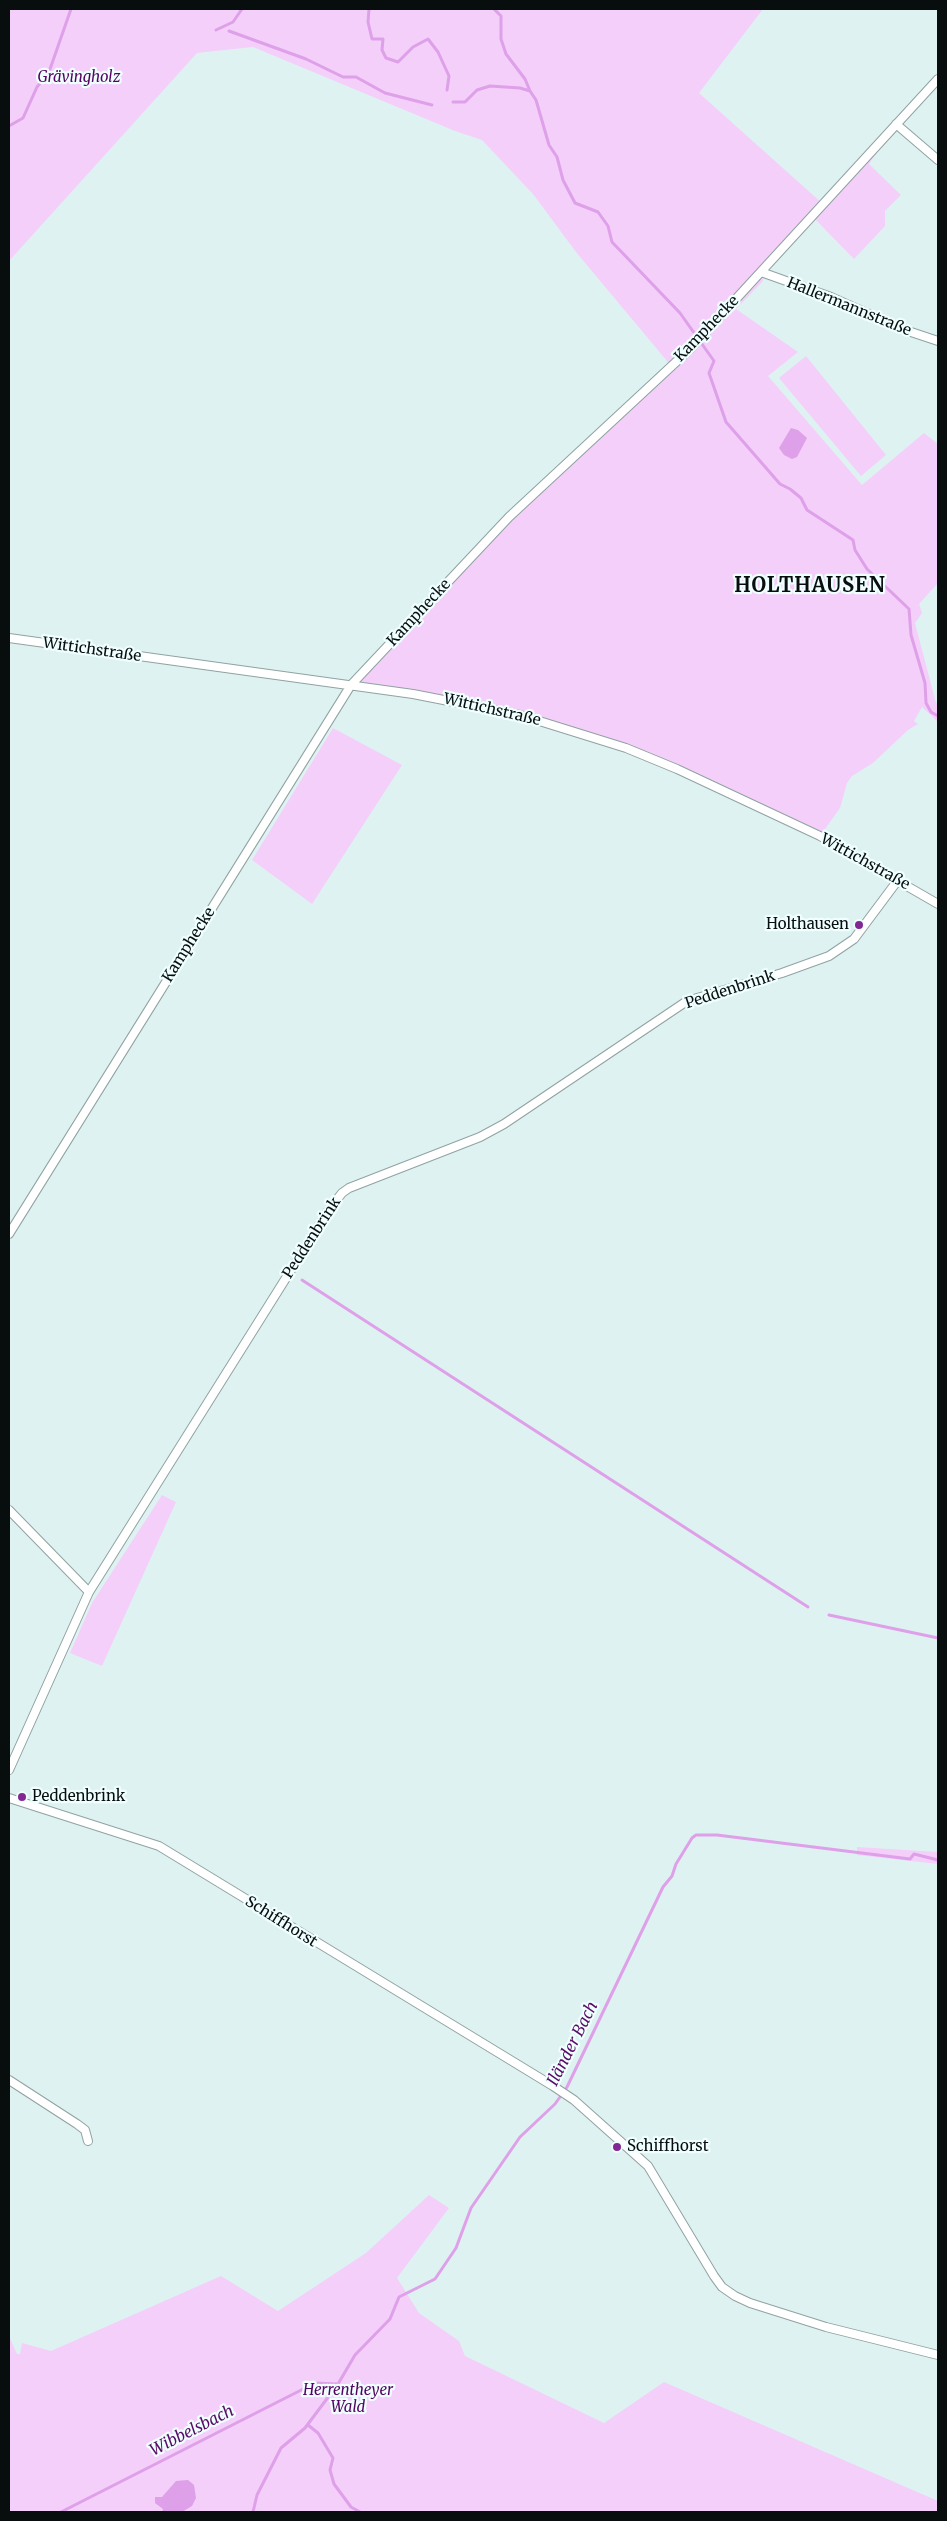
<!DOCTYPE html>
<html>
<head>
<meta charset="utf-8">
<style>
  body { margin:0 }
  #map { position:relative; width:947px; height:2521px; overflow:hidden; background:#dff2f2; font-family:Merriweather,serif }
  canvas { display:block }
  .frame { position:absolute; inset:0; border:10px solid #080e0e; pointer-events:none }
</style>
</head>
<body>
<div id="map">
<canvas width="947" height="2521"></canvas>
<div class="frame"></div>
</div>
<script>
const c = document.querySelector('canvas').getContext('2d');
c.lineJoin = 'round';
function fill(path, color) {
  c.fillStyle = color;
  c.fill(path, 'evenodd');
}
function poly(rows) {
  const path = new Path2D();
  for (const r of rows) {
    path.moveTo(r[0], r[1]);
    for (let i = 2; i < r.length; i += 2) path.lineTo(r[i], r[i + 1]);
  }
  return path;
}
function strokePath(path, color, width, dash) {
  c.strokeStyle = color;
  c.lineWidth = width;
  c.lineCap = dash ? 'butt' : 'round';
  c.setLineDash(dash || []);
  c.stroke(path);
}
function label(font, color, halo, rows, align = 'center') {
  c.font = font + ' Merriweather,serif';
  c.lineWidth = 4.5;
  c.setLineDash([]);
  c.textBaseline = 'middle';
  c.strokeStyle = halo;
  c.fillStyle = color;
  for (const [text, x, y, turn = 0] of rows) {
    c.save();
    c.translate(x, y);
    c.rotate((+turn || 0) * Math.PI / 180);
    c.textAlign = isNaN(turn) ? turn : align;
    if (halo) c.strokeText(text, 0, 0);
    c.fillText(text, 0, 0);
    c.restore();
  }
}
fill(poly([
  [9,9,763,9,699,93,823,204,896,124,869,164,901,195,885,211,885,226,854,259,812,216,761,272,763,281,736,309,798,352,768,376,862,485,924,433,938,444,938,583,919,604,922,613,915,623,936,703,938,704,938,722,922,707,914,721,918,724,908,730,873,763,852,776,847,783,840,808,820,836,677,769,520,715,351,685,509,517,672,367,576,252,533,194,482,140,455,131,253,47,197,53,9,261],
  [806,356,886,455,861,476,779,378],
  [333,728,402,765,312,904,252,860],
  [162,1495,176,1502,102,1666,70,1653,92,1603],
  [857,1847,938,1852,938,1864,857,1855],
  [429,2195,449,2208,397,2278,419,2313,459,2341,465,2356,604,2423,664,2382,938,2501,938,2512,9,2512,9,2336,17,2354,20,2354,22,2343,51,2351,221,2276,278,2311,366,2253]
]), '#f4cffa');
fill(poly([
  [791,428,798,430,807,438,797,457,792,459,784,455,779,448],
  [188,2480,194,2485,196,2498,192,2506,182,2512,162,2512,163,2509,155,2503,155,2497,162,2497,176,2481]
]), '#dea0e8');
strokePath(poly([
  [369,9,368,22,372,39,383,39,382,50,386,58,398,62,413,47,428,39,438,52,449,76,447,90],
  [494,9,501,16,501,39,506,54,525,79,530,91],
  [216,30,233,22,242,9],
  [229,31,306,59,343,77,356,77,385,93,432,105],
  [453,102,465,102,477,90,490,86,520,88,530,91,536,100,549,145,557,157,563,180,575,203,598,212,608,226,612,242,680,313,714,361,709,373,726,422,780,484,790,489,801,498,807,510,853,540,855,550,867,569,909,609,911,635,925,683,926,703,931,712,938,716],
  [9,126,23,118,37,87,49,72,71,9],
  [302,1280,808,1607],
  [829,1615,938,1638],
  [308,2425,318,2433,333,2458,330,2470,334,2484,351,2507,360,2512],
  [61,2512,315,2383,338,2384],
  [253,2512,257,2495,281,2448,305,2428,338,2384,355,2355,390,2319,399,2297,435,2279,456,2248,471,2208,520,2137,555,2104,567,2087,663,1887,672,1876,676,1864,692,1838,696,1835,717,1835,910,1859,914,1854,938,1860]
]), '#dea0e8', 3);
const street = poly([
  [896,124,938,160],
  [761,272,831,297,905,330,938,341],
  [9,638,413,694,520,715,626,748,677,769,820,836,938,904],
  [9,1234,351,685,509,517,690,349,938,79],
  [9,1510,89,1592],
  [9,1770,89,1592,328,1211,342,1193,349,1188,480,1137,504,1124,687,1001,782,973,829,956,854,939,898,880],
  [9,1798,159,1846,553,2086,574,2100,648,2166,714,2276,722,2287,735,2296,750,2303,826,2327,938,2355],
  [9,2080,77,2124,85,2130,88,2141]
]);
strokePath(street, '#90a2a1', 10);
strokePath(street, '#fff', 8);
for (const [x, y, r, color] of [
  [859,925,5,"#832792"],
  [22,1797,5,"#832792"],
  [617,2147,5,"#832792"]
]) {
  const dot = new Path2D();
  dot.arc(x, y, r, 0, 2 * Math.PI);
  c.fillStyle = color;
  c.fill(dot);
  strokePath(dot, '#effefe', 2);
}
label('italic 15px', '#540360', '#effefe', [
  ["Grävingholz",79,78],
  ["Herrentheyer",348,2391],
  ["Wald",348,2408]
]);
label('15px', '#080e0e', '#effefe', [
  ["Hallermannstraße",849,307,22],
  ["Kamphecke",707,329,-46],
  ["Kamphecke",419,613,-47],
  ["Wittichstraße",92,650,8],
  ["Wittichstraße",492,710,13],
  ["Wittichstraße",865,862,29],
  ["Kamphecke",189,945,-58],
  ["Peddenbrink",730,990,-18],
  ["Peddenbrink",312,1238,-57],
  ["Schiffhorst",281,1922,32]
]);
label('15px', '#080e0e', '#effefe', [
  ["Holthausen",849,925,"right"],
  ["Peddenbrink",32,1797],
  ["Schiffhorst",627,2147]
], 'left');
label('italic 16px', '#590c66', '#effefe', [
  ["Iländer Bach",573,2044,-63],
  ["Wibbelsbach",192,2431,-27]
]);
c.letterSpacing = '1px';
label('bold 20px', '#080e0e', '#effefe', [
  ["HOLTHAUSEN",810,586]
]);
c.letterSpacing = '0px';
</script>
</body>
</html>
